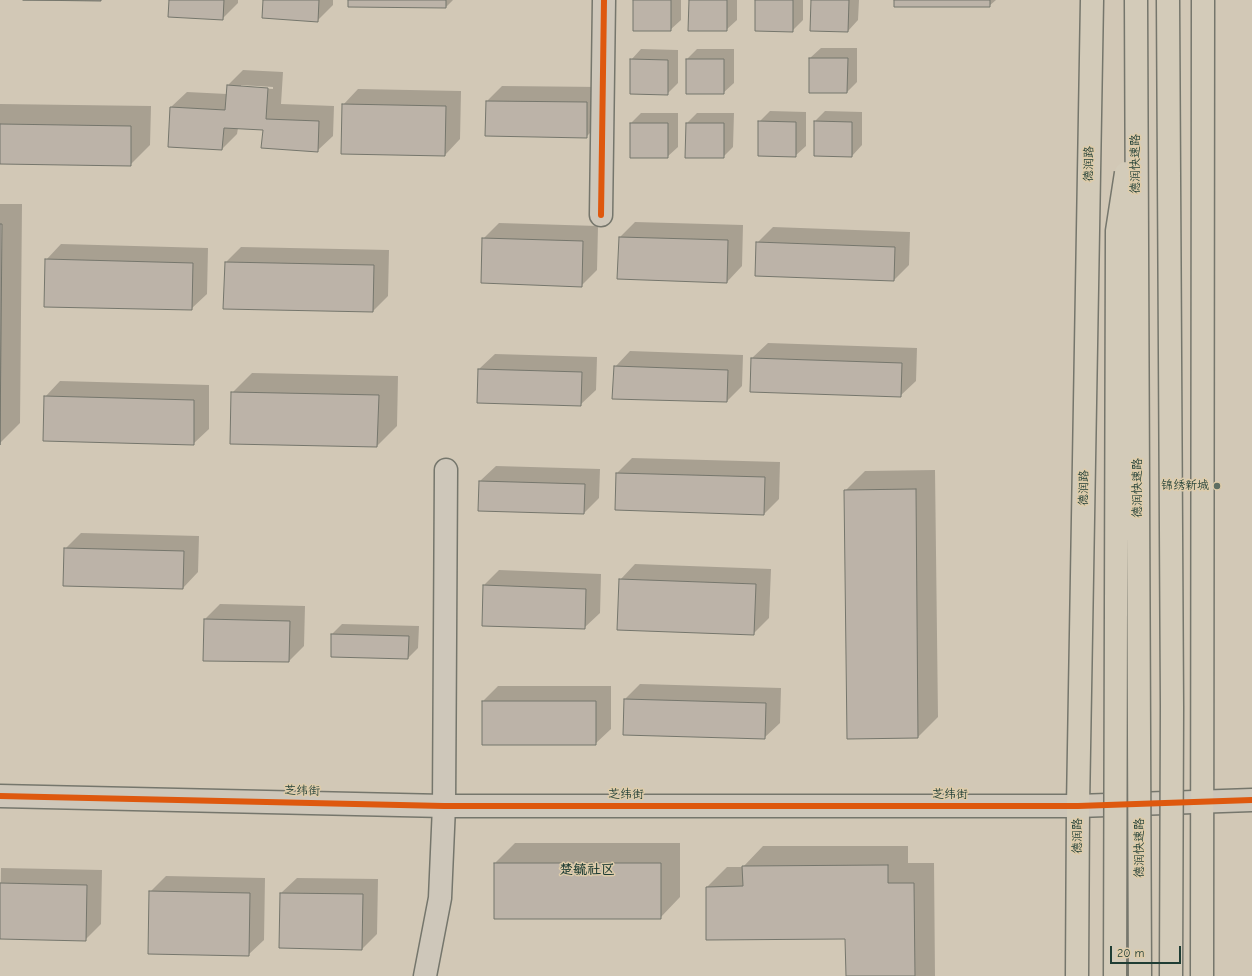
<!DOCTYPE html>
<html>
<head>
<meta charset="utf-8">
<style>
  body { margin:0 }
  #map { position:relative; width:1252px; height:976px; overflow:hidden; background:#d2c8b6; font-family:"Comic Neue",sans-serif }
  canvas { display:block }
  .scale { position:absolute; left:1110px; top:946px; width:71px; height:18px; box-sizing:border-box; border:2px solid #1f3d34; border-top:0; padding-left:5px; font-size:12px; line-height:14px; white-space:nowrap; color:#1f3d34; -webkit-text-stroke:3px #deccaa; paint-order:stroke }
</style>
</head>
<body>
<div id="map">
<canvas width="1252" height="976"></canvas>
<div class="scale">20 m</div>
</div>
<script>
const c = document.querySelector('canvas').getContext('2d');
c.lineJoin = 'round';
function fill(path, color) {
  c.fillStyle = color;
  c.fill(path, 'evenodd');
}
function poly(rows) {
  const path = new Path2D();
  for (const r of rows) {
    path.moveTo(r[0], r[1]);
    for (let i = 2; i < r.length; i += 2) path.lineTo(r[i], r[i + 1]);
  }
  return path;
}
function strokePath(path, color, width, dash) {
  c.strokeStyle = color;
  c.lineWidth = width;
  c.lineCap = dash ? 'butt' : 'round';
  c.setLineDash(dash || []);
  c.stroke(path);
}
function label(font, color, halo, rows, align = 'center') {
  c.font = font + ' "Comic Neue","LXGW WenKai TC",sans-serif';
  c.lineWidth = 3;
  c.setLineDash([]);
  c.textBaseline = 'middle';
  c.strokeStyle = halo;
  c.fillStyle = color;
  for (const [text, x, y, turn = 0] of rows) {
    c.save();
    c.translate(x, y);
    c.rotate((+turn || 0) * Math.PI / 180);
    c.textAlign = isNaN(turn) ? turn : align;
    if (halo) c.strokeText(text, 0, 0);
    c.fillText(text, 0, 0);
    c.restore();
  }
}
fill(poly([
  [170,0,238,0,238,3,222,19],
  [264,0,333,0,333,5,317,21],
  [349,0,453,0,446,7],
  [634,0,681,0,681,20,670,30],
  [690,0,737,0,737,20,726,30],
  [756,0,803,0,803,20,792,31],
  [812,0,859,0,858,20,848,31,811,30],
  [895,0,996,0,989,6],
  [821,48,857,48,857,82,847,92,810,58],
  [641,49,678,50,678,83,667,94,631,60],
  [697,49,734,49,734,83,723,93,687,59],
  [243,70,283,72,281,104,334,106,333,136,317,151,264,129,238,128,237,134,222,149,171,107,187,92,227,94,228,85],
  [241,85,273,87,273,89,241,87],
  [502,86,602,87,602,121,586,137,487,101],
  [358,89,461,91,460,139,445,155,343,105],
  [0,104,151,106,150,145,130,165,0,163],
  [770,111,806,112,806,146,795,156,759,122],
  [825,111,862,112,862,145,852,156,815,121],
  [641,113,678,113,678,147,667,157,631,157,631,123],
  [697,113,734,113,733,147,723,157,686,157,687,123],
  [0,204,22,204,20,423,0,443],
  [635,222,743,225,742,266,727,282,618,278,620,237],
  [499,223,598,226,597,270,581,286,483,239],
  [773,227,910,232,909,265,894,280,757,243],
  [61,244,208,248,207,294,191,309,46,260],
  [241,247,389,250,388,296,373,311,226,262],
  [768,343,917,348,916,381,900,396,752,358],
  [630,351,743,355,742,386,727,401,615,367],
  [495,354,597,357,596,390,580,405,479,369],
  [252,373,398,376,397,426,377,446,232,393],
  [60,381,209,385,209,429,193,444,45,397],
  [632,458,780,462,779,499,764,514,616,509,617,473],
  [496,466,600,469,599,498,584,513,480,481],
  [935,470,938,717,918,737,845,491,865,471],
  [81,533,199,536,198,572,183,588,65,549],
  [635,564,771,569,769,618,753,634,620,580],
  [499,570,601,574,600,613,584,628,484,585],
  [220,604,305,606,304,646,289,661,205,619],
  [342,624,419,626,418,648,408,658,332,634],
  [640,684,781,688,780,723,764,738,625,699],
  [498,686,611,686,611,729,595,744,483,701],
  [515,843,680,843,680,897,660,918,495,863],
  [763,846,908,846,908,863,934,863,935,976,847,976,846,938,707,887,727,867,743,867],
  [1,868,102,870,101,924,85,940,0,938],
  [166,876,265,878,264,940,248,955,150,892],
  [297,878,378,879,377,934,362,949,280,947,281,893]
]), '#0003');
const building = poly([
  [23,0,101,0,101,1,23,0],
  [169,0,224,0,223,20,168,17,169,0],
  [263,0,319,0,318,22,262,18,263,0],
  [348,0,446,0,446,8,348,7,348,0],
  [633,0,671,0,671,31,633,31,633,0],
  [689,0,727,0,727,31,688,31,689,0],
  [755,0,793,0,793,32,755,31,755,0],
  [811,0,849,0,848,32,810,31,811,0],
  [894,0,990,0,990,7,894,7,894,0],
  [809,58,848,58,847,93,809,93,809,58],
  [630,59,668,60,668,95,630,94,630,59],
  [686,59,724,59,724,94,686,94,686,59],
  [227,85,268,88,266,119,319,121,318,152,261,148,263,130,224,128,222,150,168,147,170,107,225,110,227,85],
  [486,101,587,102,587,138,485,136,486,101],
  [342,104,446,106,445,156,341,154,342,104],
  [758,121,796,122,796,157,758,156,758,121],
  [814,121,852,122,852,157,814,156,814,121],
  [630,123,668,123,668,158,630,158,630,123],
  [686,123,724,123,724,158,685,158,686,123],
  [0,124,131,126,131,166,0,164,0,124],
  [0,224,2,224,0,445,0,224],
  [619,237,728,240,727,283,617,279,619,237],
  [482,238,583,241,582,287,481,283,482,238],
  [756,242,895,247,894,281,755,276,756,242],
  [45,259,193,263,192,310,44,307,45,259],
  [225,262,374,265,373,312,223,309,225,262],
  [751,358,902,363,901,397,750,392,751,358],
  [614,366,728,370,727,402,612,399,614,366],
  [478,369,582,372,581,406,477,403,478,369],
  [231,392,379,395,377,447,230,444,231,392],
  [44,396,194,400,194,445,43,441,44,396],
  [616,473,765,477,764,515,615,510,616,473],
  [479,481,585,484,584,514,478,511,479,481],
  [916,489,918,738,847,739,844,490,916,489],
  [64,548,184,551,183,589,63,586,64,548],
  [619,579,756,584,754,635,617,630,619,579],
  [483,585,586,589,585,629,482,626,483,585],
  [204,619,290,621,289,662,203,661,204,619],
  [331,634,409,636,408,659,331,657,331,634],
  [624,699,766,703,765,739,623,735,624,699],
  [482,701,596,701,596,745,482,745,482,701],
  [494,863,661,863,661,919,494,919,494,863],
  [888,865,888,883,914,883,915,976,846,976,845,939,706,940,706,887,743,886,742,866,888,865],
  [0,883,87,885,86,941,0,939,0,883],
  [149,891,250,893,249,956,148,954,149,891],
  [280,893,363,894,362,950,279,948,280,893]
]);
fill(building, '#bcb3a8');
strokePath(building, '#75766c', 1);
const minor = poly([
  [601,215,604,0],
  [0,796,444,806,1078,806,1252,800],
  [425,976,440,898,444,806,446,470]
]);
const major = poly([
  [1077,976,1078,806,1092,0],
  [1202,976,1203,0]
]);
strokePath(minor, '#75766c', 25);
strokePath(major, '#75766c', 25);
strokePath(minor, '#cec7ba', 22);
strokePath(major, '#d3cbb9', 22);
const highwayBridge = poly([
  [1136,0,1140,976],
  [1168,0,1172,706,1171,976],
  [1115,976,1117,231,1126,173]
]);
strokePath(highwayBridge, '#75766c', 25, []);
strokePath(highwayBridge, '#d3cbb9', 22);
strokePath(poly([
  [601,215,604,0],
  [0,796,444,806,1078,806,1252,800]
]), '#de580e', 6);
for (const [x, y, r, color] of [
  [1217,486,4,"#5e6e62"]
]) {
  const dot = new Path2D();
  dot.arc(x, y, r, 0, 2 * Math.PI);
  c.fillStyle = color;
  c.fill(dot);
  strokePath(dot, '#deccaa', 1.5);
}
label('12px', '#1f3d34', '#deccaa', [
  ["德润路",1089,164,-89],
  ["德润快速路",1136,164,-90],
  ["德润路",1084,488,-89],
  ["德润快速路",1138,488,-90],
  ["芝纬街",302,791,1],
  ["芝纬街",626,795],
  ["芝纬街",950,795],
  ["德润路",1078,836,-90],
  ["德润快速路",1140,848,-90]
]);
label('12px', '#1f3d34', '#deccaa', [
  ["锦绣新城",1209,486]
], 'right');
label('bold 14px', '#1f3d34', '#deccaa', [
  ["楚毓社区",587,870]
]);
</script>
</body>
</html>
